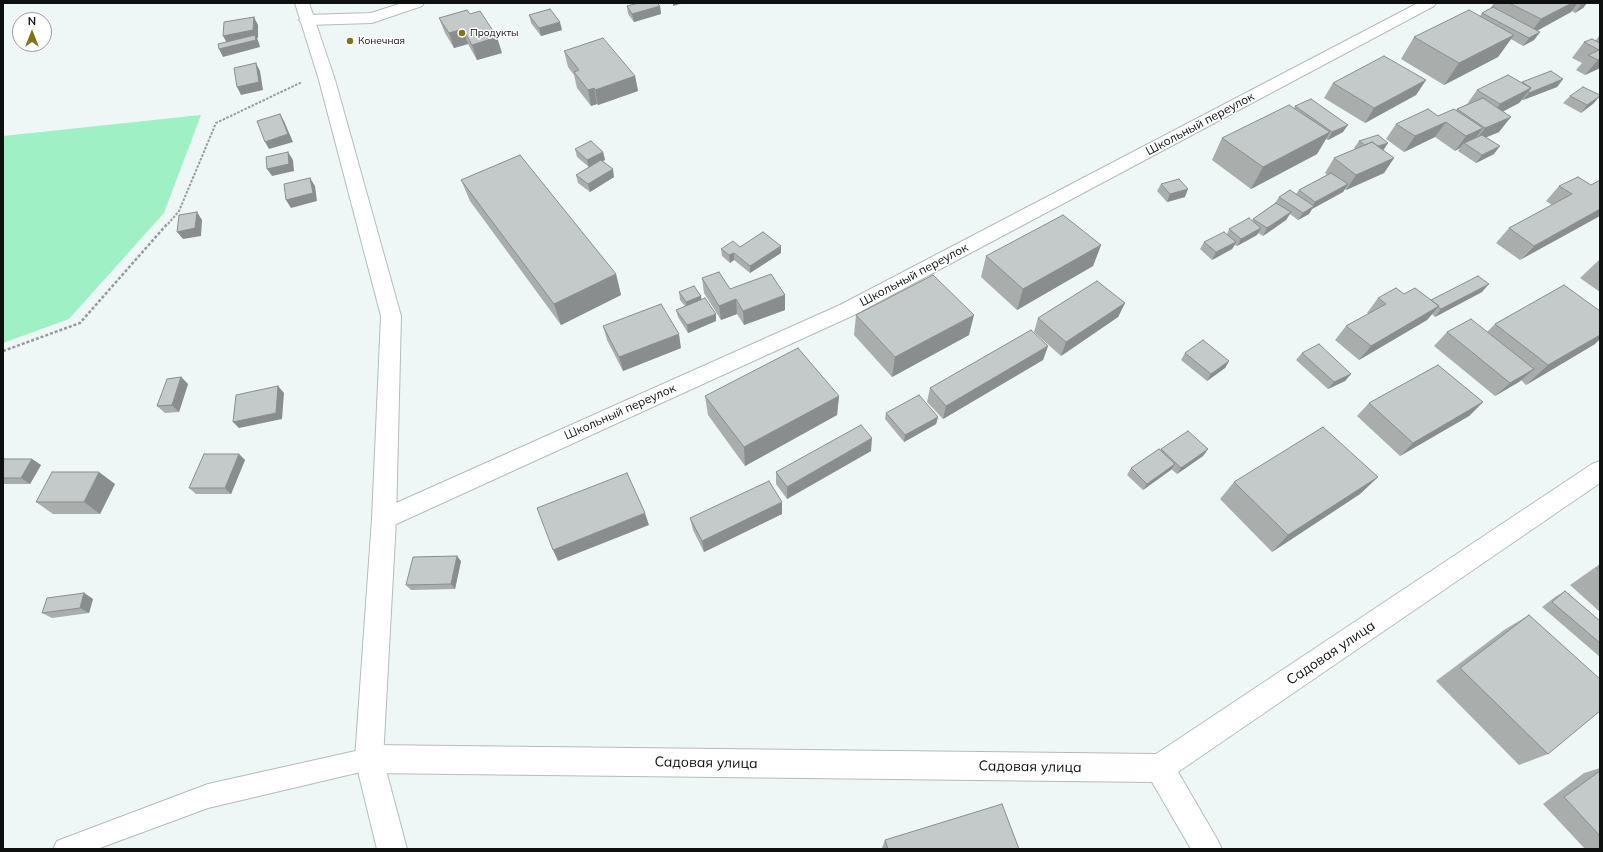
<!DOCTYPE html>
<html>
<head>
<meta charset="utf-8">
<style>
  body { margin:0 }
  #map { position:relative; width:1603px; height:852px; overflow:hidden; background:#eff6f6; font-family:Mulish,sans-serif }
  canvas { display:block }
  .frame { position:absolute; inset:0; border:4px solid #0e1010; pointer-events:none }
  .north { position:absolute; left:12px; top:12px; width:40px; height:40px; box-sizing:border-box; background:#fff; border:1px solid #9f9f9f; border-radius:50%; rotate:0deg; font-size:11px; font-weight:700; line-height:16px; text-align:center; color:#0e1010 }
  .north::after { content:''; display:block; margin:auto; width:14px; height:18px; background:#7f7518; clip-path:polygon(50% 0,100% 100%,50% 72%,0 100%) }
</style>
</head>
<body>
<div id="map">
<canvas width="1603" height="852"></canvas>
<div class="frame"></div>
<div class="north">N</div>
</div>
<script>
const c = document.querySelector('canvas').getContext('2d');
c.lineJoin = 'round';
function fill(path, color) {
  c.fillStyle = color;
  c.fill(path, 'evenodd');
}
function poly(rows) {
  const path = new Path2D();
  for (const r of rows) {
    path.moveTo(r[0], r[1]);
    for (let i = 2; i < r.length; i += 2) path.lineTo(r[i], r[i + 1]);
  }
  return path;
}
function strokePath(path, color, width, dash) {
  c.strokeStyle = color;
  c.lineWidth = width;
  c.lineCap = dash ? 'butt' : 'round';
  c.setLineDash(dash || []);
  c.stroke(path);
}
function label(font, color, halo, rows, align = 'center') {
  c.font = font + ' Mulish,sans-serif';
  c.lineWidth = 3;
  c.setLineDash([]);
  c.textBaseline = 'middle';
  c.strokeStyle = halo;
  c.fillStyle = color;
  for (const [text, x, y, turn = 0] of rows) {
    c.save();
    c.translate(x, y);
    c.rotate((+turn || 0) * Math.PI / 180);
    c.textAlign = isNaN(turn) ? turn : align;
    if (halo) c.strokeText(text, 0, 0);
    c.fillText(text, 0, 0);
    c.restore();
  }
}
fill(poly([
  [201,115,164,213,69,319,3,343,3,136]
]), '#9ff0c4');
const service = poly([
  [369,748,377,751,380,759,377,767,369,770,208,808,97,849,53,849,57,841,208,784,369,748]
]);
const minor = poly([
  [402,3,424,3,422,6,372,23,307,25,302,23,299,20,302,17,307,15,371,13,402,3],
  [1418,3,1436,3,1434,6,854,315,392,526,384,529,376,526,372,519,376,512,840,305,1418,3],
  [1600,461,1600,483,1178,772,1217,839,1222,849,1191,849,1152,782,369,773,359,769,355,759,359,749,369,745,1156,754,1592,464,1600,461]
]);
const tertiary = poly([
  [295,3,309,3,335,80,401,316,396,519,383,759,407,849,377,849,355,759,372,519,381,316,319,80,295,3]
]);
strokePath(service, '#b5bbbb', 2);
strokePath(minor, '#b5bbbb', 2);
strokePath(tertiary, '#b5bbbb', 2);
strokePath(poly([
  [168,224,179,211,216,123,302,82]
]), '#969b9b', 2, [2.5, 1.5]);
strokePath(poly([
  [3,351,80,323,168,223]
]), '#969b9b', 2.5, [3, 2]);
fill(service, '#fff');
fill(minor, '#fff');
fill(tertiary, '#fff');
fill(poly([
  [1494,3,1587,3,1583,8,1575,13,1572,11,1571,12,1537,31,1540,32,1534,40,1523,46,1511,39,1498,57,1444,85,1401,59,1414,37,1480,16,1482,13,1490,9],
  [627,6,660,6,661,14,634,22,628,14],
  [470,14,502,53,477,60,468,44,454,48,445,33,439,18],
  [529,15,562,30,541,36,531,23],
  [1600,35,1600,68,1585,75,1576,70,1582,63,1572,58,1584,42,1596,40],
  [564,51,635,76,638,91,598,105,597,104,591,106,577,88,574,75,568,67],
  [1563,79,1557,87,1523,100,1522,100,1519,103,1503,111,1499,132,1486,137,1494,154,1476,163,1458,151,1460,148,1455,151,1435,137,1404,152,1386,139,1396,124,1438,116,1456,110,1457,109,1467,104,1477,90,1522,82],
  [1426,80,1416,95,1365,123,1324,98,1333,83],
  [1570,96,1594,103,1581,113,1563,103],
  [1295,106,1343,132,1328,140,1326,139,1317,154,1251,189,1212,160,1222,138,1294,108],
  [1359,141,1383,150,1394,158,1384,173,1346,190,1345,189,1343,192,1312,209,1309,214,1298,220,1290,214,1286,220,1263,236,1258,233,1257,235,1237,246,1235,245,1232,249,1212,260,1200,249,1204,242,1227,234,1229,229,1252,221,1253,219,1275,203,1279,197,1296,194,1299,190,1327,175,1325,173,1334,158,1355,149,1354,148],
  [575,149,603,152,605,160,602,161,614,177,590,192,578,183,576,175,589,167,577,157],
  [461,180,616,274,621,295,561,325,470,201],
  [1600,180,1520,260,1496,243,1509,228,1552,205,1546,201,1559,186,1591,185],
  [1161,184,1185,197,1167,202,1157,191],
  [1101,245,1093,266,1017,310,981,277,986,256],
  [781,246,781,253,750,273,734,260,730,263,722,256,721,249,740,247],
  [1600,259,1600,292,1580,278],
  [702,278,730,289,785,295,785,310,744,325,737,314,721,320,704,293],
  [679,292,701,296,701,300,716,321,688,333,678,317,676,310,685,306,680,300],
  [1482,292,1435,317,1432,314,1427,320,1359,360,1335,340,1346,326,1369,314,1367,313,1378,298,1404,294,1431,300],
  [1125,303,1118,317,1061,356,1034,332,1038,318],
  [856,315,969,335,892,377,854,335],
  [1495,324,1595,344,1526,385,1521,380,1495,396,1434,346,1447,332,1487,332],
  [603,326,681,348,623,371,607,340],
  [1048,346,1043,360,943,419,927,402,930,388],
  [1185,353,1229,361,1225,368,1207,381,1181,360],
  [1302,353,1351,374,1345,381,1328,389,1296,360],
  [181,377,188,384,179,412,165,413,157,406],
  [705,396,839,396,837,415,745,466,708,415],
  [1483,402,1469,416,1400,456,1357,416,1369,403],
  [886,413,938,417,936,424,904,442,885,419],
  [1161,449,1208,449,1203,456,1177,474,1171,469,1143,490,1127,475,1131,468],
  [871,451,787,499,776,484,776,472],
  [239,454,245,460,231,494,196,494,189,488],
  [32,459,41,465,30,484,3,484,3,461],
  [1378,477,1360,494,1272,552,1220,499,1234,482],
  [115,484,100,514,53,514,36,502],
  [782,514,704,552,693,530,690,518],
  [461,561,455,589,411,590,406,585],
  [1600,564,1600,612,1570,585],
  [1565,591,1600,621,1600,657,1542,607,1555,597],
  [84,593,93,599,89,613,52,618,42,613],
  [1529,615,1548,754,1519,765,1436,681,1504,630],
  [1600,768,1600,849,1585,849,1543,804,1584,773],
  [885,840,1019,849,882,849,882,848]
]), '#a9aead');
fill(poly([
  [673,3,684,3,673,6],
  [1572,3,1578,3,1571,12,1529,35,1541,19],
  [1584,3,1587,3,1583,8,1575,13,1581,5],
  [660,6,661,14,634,22,632,14],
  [254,17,258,25,258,38,257,38,259,43,260,47,223,57,219,49,227,43,223,36],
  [560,22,562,30,541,36,539,28],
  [463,29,468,44,454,48,449,33],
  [1540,32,1534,40,1523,46,1529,38],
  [1514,35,1498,57,1444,85,1459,63],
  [497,37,502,53,477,60,472,45],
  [1600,59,1600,68,1585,75,1598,60],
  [256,63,260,71,263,90,241,95,237,87],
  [635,76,638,91,598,105,595,90],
  [1563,79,1557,87,1523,100,1529,93],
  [1426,80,1416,95,1365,123,1374,108],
  [594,88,597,104,591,106,588,90],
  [1531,88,1519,103,1489,119,1500,104],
  [1600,96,1594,103,1581,113,1587,105],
  [280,114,284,121,293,142,269,149,265,142],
  [1511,117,1499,132,1473,143,1485,128],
  [1446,122,1435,137,1404,152,1415,136],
  [1348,125,1343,132,1328,140,1332,132],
  [1483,128,1472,143,1464,143,1460,148,1455,151,1466,136],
  [1330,132,1317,154,1251,189,1263,167],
  [1388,143,1383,151,1369,149],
  [1500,146,1494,154,1476,163,1482,155],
  [288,152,293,160,294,171,272,176,267,169],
  [603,152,605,160,589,168,587,160],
  [1394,158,1384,173,1346,190,1356,175],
  [613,169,614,177,590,192,588,184],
  [310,178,315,186,317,201,291,208,286,200],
  [1348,184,1343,192,1312,209,1309,214,1298,220,1303,213,1312,207,1315,202],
  [1188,189,1185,197,1167,202,1170,194],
  [1600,209,1600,216,1520,260,1534,246],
  [197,212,202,220,201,236,183,239,177,232],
  [1291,212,1286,220,1263,236,1267,228],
  [1261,228,1257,235,1237,246,1241,239],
  [1236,242,1232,249,1212,260,1216,252],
  [1101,245,1093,266,1017,310,1023,289],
  [781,246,781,253,750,273,750,266],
  [734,253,734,260,730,263,729,255],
  [616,274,621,295,561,325,554,304],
  [1489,284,1482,292,1435,317,1441,309],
  [785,295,785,310,744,325,743,311],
  [701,296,702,303,687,310,686,302],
  [736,299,737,314,721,320,719,306],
  [1125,303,1118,317,1061,356,1066,342],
  [1439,306,1427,320,1359,360,1371,346],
  [716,314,716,321,688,333,687,325],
  [974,315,969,335,892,377,895,357],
  [679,334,681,348,623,371,619,357],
  [1600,335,1600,339,1595,344,1526,385,1548,365],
  [1048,346,1043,360,943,419,946,406],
  [1229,361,1225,368,1207,381,1211,374],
  [1534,369,1519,382,1495,396,1510,383],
  [1351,374,1345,381,1328,389,1334,382],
  [181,377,188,384,179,412,172,405],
  [278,386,284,393,282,419,239,428,233,422],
  [839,396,837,415,745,466,744,447],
  [1483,402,1469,416,1400,456,1413,443],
  [938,417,936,424,904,442,905,435],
  [872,438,871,451,787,499,787,487],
  [1208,449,1203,456,1177,474,1181,468],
  [239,454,245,460,231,494,225,488],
  [32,459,41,465,30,484,21,478],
  [1175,464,1171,470,1143,490,1147,484],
  [99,472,115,484,100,514,84,502],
  [1378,477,1360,494,1272,552,1288,535],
  [782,502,782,514,704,552,702,541],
  [645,513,649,525,558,561,553,550],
  [457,556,461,561,455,589,451,584],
  [84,593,93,599,89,613,80,608]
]), '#898d8d');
const building = poly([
  [639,3,657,3,660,6,632,14,627,6,639,3],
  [1509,3,1572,3,1541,19,1509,3],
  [1578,3,1584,3,1581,5,1578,3],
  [1493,7,1540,32,1529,38,1482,13,1493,7],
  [550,9,560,22,539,28,529,15,550,9],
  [467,10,470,14,480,11,497,37,472,45,463,29,449,33,439,18,467,10],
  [1469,10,1514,35,1459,63,1414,37,1469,10],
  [254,17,253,30,223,36,224,22,254,17],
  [255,35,256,40,219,49,218,44,255,35],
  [603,38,635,76,595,90,594,88,588,90,574,72,579,70,564,51,603,38],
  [1592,39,1600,43,1600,59,1598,60,1588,55,1599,50,1584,42,1592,39],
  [1384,56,1426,80,1374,108,1333,83,1384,56],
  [256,63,259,82,237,87,234,68,256,63],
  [1551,71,1563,79,1529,93,1528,92,1531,88,1522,82,1551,71],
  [1508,75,1531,88,1500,104,1477,90,1508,75],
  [1583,87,1600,95,1600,96,1587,105,1570,96,1583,87],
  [1483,98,1511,117,1485,128,1457,109,1483,98],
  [1311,99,1348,125,1332,132,1295,106,1311,99],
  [1289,105,1330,132,1263,167,1222,138,1289,105],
  [1428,109,1438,116,1454,109,1483,128,1466,136,1446,122,1415,136,1396,124,1428,109],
  [280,114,288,134,265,142,257,121,280,114],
  [1378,135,1388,143,1378,146,1372,142,1365,145,1359,141,1378,135],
  [1482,135,1500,146,1482,155,1464,143,1482,135],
  [591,141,603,152,587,160,575,149,591,141],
  [1372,142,1394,158,1356,175,1334,158,1372,142],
  [288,152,289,164,267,169,266,157,288,152],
  [520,155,616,274,554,304,461,180,520,155],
  [601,160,613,169,588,184,576,175,601,160],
  [1331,173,1348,184,1315,202,1299,190,1331,173],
  [1578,177,1591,185,1600,180,1600,209,1534,246,1509,228,1572,194,1559,186,1578,177],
  [310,178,313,193,286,200,284,184,310,178],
  [1179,179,1188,189,1170,194,1161,184,1179,179],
  [1290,190,1314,206,1303,213,1279,197,1290,190],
  [1276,203,1291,212,1267,228,1253,219,1276,203],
  [197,212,195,228,177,232,179,215,197,212],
  [1063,215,1101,245,1023,289,986,256,1063,215],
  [1249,218,1261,228,1241,239,1229,229,1249,218],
  [763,232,781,246,750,266,734,253,729,255,721,249,733,241,740,247,763,232],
  [1224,232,1236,242,1216,252,1204,242,1224,232],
  [719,272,730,289,771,274,785,295,743,311,736,299,719,306,702,278,719,272],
  [933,275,974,315,895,357,856,315,933,275],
  [1478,276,1489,284,1441,309,1438,307,1439,306,1431,300,1478,276],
  [1097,281,1125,303,1066,342,1038,318,1097,281],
  [1564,285,1600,311,1600,335,1548,365,1495,324,1564,285],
  [694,286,701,296,686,302,679,292,694,286],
  [1396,288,1404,294,1415,288,1439,306,1371,346,1346,326,1386,304,1378,298,1396,288],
  [705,298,716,314,687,325,676,310,705,298],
  [661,304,679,334,619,357,603,326,661,304],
  [1471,319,1534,369,1510,383,1447,332,1471,319],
  [1031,330,1048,346,946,406,930,388,1031,330],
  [1203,340,1229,361,1211,374,1185,353,1203,340],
  [1319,344,1351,374,1334,382,1302,353,1319,344],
  [798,348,839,396,744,447,705,396,798,348],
  [1438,365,1483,402,1413,443,1369,403,1438,365],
  [181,377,172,405,157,406,167,379,181,377],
  [278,386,276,413,233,422,236,395,278,386],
  [919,395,938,417,905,435,886,413,919,395],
  [861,425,872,438,787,487,776,472,861,425],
  [1323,427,1378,477,1288,535,1234,482,1323,427],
  [1188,431,1208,449,1181,468,1161,449,1188,431],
  [1159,449,1175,464,1147,484,1131,468,1159,449],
  [204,454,239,454,225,488,189,488,204,454],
  [4,459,32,459,21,478,3,478,3,461,4,459],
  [52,472,99,472,84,502,36,502,52,472],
  [627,473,645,513,553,550,537,508,627,473],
  [769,481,782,502,702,541,690,518,769,481],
  [457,556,451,584,406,585,413,557,457,556],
  [1600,567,1600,572,1597,569,1600,567],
  [1565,591,1600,621,1600,643,1552,602,1565,591],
  [84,593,80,608,42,613,47,598,84,593],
  [1529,615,1600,679,1600,711,1548,754,1460,668,1529,615],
  [1600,771,1600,836,1564,797,1600,771],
  [1002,804,1019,849,888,849,885,840,1002,804]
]);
fill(building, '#c4cac9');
strokePath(building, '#898d8d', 1);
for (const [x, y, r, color] of [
  [462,33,4,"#7f7518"],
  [350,41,4,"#7f7518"]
]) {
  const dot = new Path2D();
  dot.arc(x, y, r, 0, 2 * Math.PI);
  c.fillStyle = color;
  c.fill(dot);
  strokePath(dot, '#fff', 1.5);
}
label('10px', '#0e1010', '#fff', [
  ["Продукты",470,33],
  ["Конечная",358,41]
], 'left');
label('12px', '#0e1010', '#fff', [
  ["Школьный переулок",1200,124,-28],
  ["Школьный переулок",914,275,-28],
  ["Школьный переулок",620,412,-24]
]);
label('14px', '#0e1010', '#fff', [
  ["Садовая улица",1331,653,-34],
  ["Садовая улица",706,763,1],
  ["Садовая улица",1030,767,1]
]);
</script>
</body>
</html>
